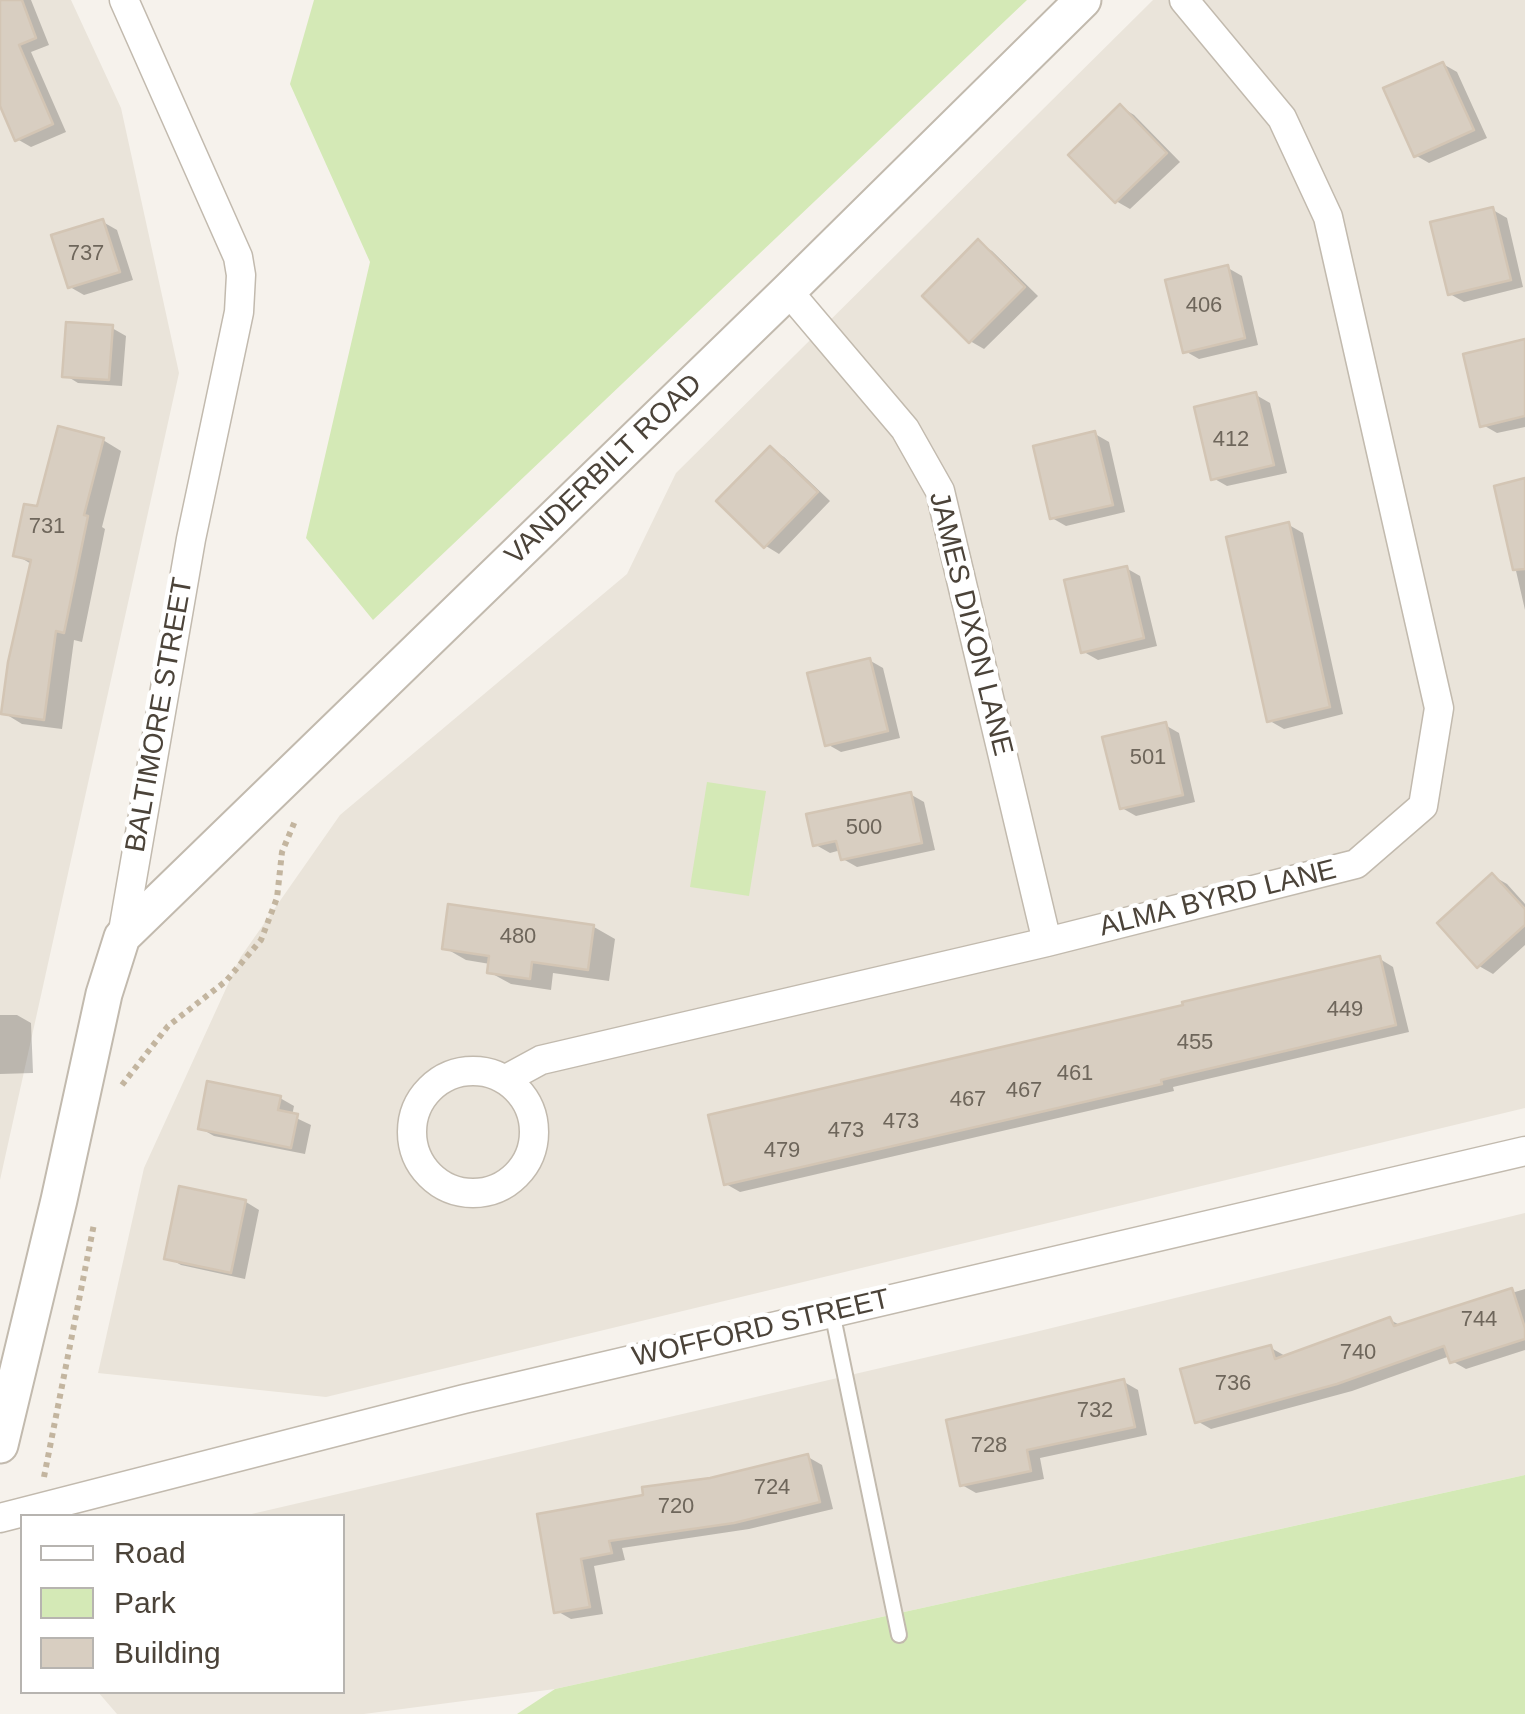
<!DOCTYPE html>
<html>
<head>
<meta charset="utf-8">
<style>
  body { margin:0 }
  #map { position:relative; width:1525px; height:1714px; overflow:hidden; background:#f6f2ec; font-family:Arial,sans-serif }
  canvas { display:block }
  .legend { position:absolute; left:20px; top:1514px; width:325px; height:180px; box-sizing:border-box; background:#fff; border:2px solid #b7b4b0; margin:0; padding:12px 18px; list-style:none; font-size:30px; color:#4b4339 }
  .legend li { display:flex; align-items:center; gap:20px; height:50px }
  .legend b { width:50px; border:2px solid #b7b4b0 }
</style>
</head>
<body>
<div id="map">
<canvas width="1525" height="1714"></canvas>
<ul class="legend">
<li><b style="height:12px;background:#fff"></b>Road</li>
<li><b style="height:28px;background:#d4e9b6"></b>Park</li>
<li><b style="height:28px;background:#d8cec1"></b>Building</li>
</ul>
</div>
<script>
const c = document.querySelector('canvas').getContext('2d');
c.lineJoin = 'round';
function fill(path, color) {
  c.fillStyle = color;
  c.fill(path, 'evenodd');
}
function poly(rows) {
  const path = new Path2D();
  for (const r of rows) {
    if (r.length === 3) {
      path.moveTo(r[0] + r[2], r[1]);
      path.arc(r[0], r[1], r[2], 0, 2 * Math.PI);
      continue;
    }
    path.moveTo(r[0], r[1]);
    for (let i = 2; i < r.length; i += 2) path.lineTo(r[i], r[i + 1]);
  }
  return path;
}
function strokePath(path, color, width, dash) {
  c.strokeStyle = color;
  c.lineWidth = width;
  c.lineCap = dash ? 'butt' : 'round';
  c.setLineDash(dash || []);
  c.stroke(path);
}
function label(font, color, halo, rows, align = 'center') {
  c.font = font + ' Arial,sans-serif';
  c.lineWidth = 9;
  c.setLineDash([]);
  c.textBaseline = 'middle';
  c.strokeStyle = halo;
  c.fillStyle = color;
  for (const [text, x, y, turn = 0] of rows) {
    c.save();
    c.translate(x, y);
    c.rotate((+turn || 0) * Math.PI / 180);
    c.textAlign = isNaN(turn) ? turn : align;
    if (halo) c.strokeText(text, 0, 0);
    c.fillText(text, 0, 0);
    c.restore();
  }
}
fill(poly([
  [0,0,71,0,121,108,179,373,0,1180],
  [1153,0,1525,0,1525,1108,326,1397,98,1373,144,1168,240,958,340,815,627,574,676,473],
  [1525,1213,1525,1475,555,1689,364,1714,117,1714,98,1692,342,1692,342,1516,243,1516,1027,1334]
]), '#eae4da');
fill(poly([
  [314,0,1027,0,373,620,306,538,370,262,290,84],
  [707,782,766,791,749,896,690,887],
  [1525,1475,1525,1714,517,1714,555,1689]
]), '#d4e9b6');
fill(poly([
  [0,0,31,0,49,45,31,52,66,132,31,147,17,139,0,100],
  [1443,64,1457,72,1487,138,1429,163,1415,155],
  [1121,107,1134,115,1180,162,1130,209,1116,201],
  [1493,210,1507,218,1523,287,1464,302,1450,294],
  [103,222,117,230,133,280,84,295,70,287],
  [979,243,992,251,1038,296,984,349,970,341],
  [1228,268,1242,276,1258,345,1199,359,1185,351],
  [112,328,126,336,122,386,78,383,65,375],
  [1525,342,1525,427,1497,433,1483,425],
  [1256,395,1270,403,1287,473,1227,486,1213,478],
  [1095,434,1109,442,1125,512,1066,526,1052,518],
  [103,440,121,451,102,527,105,529,82,642,74,640,62,729,22,724,4,713,33,565,16,555,39,509],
  [771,449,784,457,830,501,779,554,766,546],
  [1525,481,1525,610,1497,488],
  [1289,525,1303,533,1343,714,1284,729,1270,721],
  [1126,568,1140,576,1157,646,1098,660,1084,652],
  [869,660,883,668,900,738,841,752,827,744],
  [1165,725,1179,733,1195,802,1136,816,1122,808],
  [910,794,924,802,935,850,857,867,843,859,841,850,830,853,816,845],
  [1493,876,1507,884,1525,904,1525,945,1493,974,1479,966],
  [594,927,615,939,609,981,553,973,551,990,511,984,489,972,490,964,466,960,445,948],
  [1380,959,1393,967,1409,1032,1173,1087,1174,1091,740,1192,726,1184,1186,1007],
  [0,1015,17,1015,31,1023,33,1073,0,1074],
  [280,1098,294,1106,292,1116,311,1125,305,1154,214,1136,200,1128],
  [181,1189,246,1202,259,1210,245,1279,181,1265,167,1257],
  [1525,1289,1525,1350,1466,1369,1452,1361,1450,1356,1352,1391,1211,1429,1197,1421,1271,1348,1287,1357,1390,1320,1402,1326],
  [1124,1382,1138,1390,1147,1435,1040,1458,1044,1479,976,1493,962,1485],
  [808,1457,822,1465,833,1509,749,1529,622,1548,625,1560,594,1566,603,1614,571,1619,557,1611,540,1516,646,1497]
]), '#0003');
const building = poly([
  [0,0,22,0,36,38,19,45,53,124,15,141,0,106,0,0],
  [1443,62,1474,130,1414,157,1383,88,1443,62],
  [1120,104,1167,153,1115,203,1068,155,1120,104],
  [1493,207,1511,280,1448,295,1430,222,1493,207],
  [103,219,120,272,68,288,51,235,103,219],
  [978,239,1025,287,969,343,922,296,978,239],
  [1228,265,1245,338,1183,353,1165,280,1228,265],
  [66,322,113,325,109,380,62,377,66,322],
  [1525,339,1525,416,1480,427,1463,354,1525,339],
  [1256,392,1274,465,1211,480,1194,407,1256,392],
  [58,426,104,438,84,515,88,516,64,633,56,631,44,720,1,714,8,662,31,560,13,556,24,504,37,506,58,426],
  [1095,431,1113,505,1050,519,1033,446,1095,431],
  [770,446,818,492,764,548,716,501,770,446],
  [1525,478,1525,569,1513,570,1494,486,1525,478],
  [1289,522,1330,707,1267,722,1226,537,1289,522],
  [1127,566,1144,638,1081,653,1064,580,1127,566],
  [870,658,888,731,825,746,807,673,870,658],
  [1166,722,1183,795,1120,809,1102,737,1166,722],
  [911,792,922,843,841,860,836,841,813,846,806,814,911,792],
  [1492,873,1525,909,1525,925,1477,968,1437,923,1492,873],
  [448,904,594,925,588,970,532,962,530,979,487,973,489,956,442,949,448,904],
  [1380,956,1396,1025,1161,1080,1162,1084,724,1185,708,1115,1183,1005,1182,1002,1380,956],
  [207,1081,281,1096,278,1110,298,1114,291,1148,198,1129,207,1081],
  [179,1186,246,1200,231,1273,164,1259,179,1186],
  [1512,1288,1525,1328,1525,1339,1450,1363,1444,1346,1337,1384,1195,1423,1180,1369,1271,1345,1275,1359,1390,1317,1394,1326,1512,1288],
  [1124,1379,1135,1427,1027,1450,1031,1471,960,1486,946,1420,1124,1379],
  [808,1454,820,1502,734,1523,609,1541,612,1553,581,1559,590,1607,554,1613,537,1514,643,1495,642,1487,710,1478,808,1454]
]);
fill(building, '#d8cec1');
strokePath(building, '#d3c5b4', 2.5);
const service = poly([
  [832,1312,899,1635]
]);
const minor = poly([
  [788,291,905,429,940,491,1047,942],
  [122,937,191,539,239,312,241,275,238,257,124,0],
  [473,1132,61],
  [506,1079,541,1060,1047,942,1356,864,1423,806,1439,708,1328,217,1282,118,1184,0],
  [0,1518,464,1399,1525,1151]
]);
const tertiary = poly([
  [0,1445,59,1200,104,994,122,937,788,291,1083,0]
]);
strokePath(service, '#c2baae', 18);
strokePath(minor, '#c2baae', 31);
strokePath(tertiary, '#c2baae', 39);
strokePath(poly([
  [122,1085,168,1026,226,981,261,940,277,898,282,852,295,821],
  [44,1477,94,1224]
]), '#c3b59f', 6, [5, 5]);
strokePath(service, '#fff', 14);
strokePath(minor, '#fff', 28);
strokePath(tertiary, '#fff', 35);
label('22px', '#6e665b', null, [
  ["737",86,254],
  ["406",1204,306],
  ["412",1231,440],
  ["731",47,527],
  ["501",1148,758],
  ["500",864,828],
  ["480",518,937],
  ["449",1345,1010],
  ["455",1195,1043],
  ["461",1075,1074],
  ["467",1024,1091],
  ["467",968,1100],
  ["473",901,1122],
  ["473",846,1131],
  ["479",782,1151],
  ["744",1479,1320],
  ["740",1358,1353],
  ["736",1233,1384],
  ["732",1095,1411],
  ["728",989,1446],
  ["724",772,1488],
  ["720",676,1507]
]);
label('28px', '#4b4339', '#fff', [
  ["VANDERBILT ROAD",604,470,-44],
  ["JAMES DIXON LANE",970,624,76],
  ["BALTIMORE STREET",160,715,-80],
  ["ALMA BYRD LANE",1218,899,-14],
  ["WOFFORD STREET",761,1329,-13]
]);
</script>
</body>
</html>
